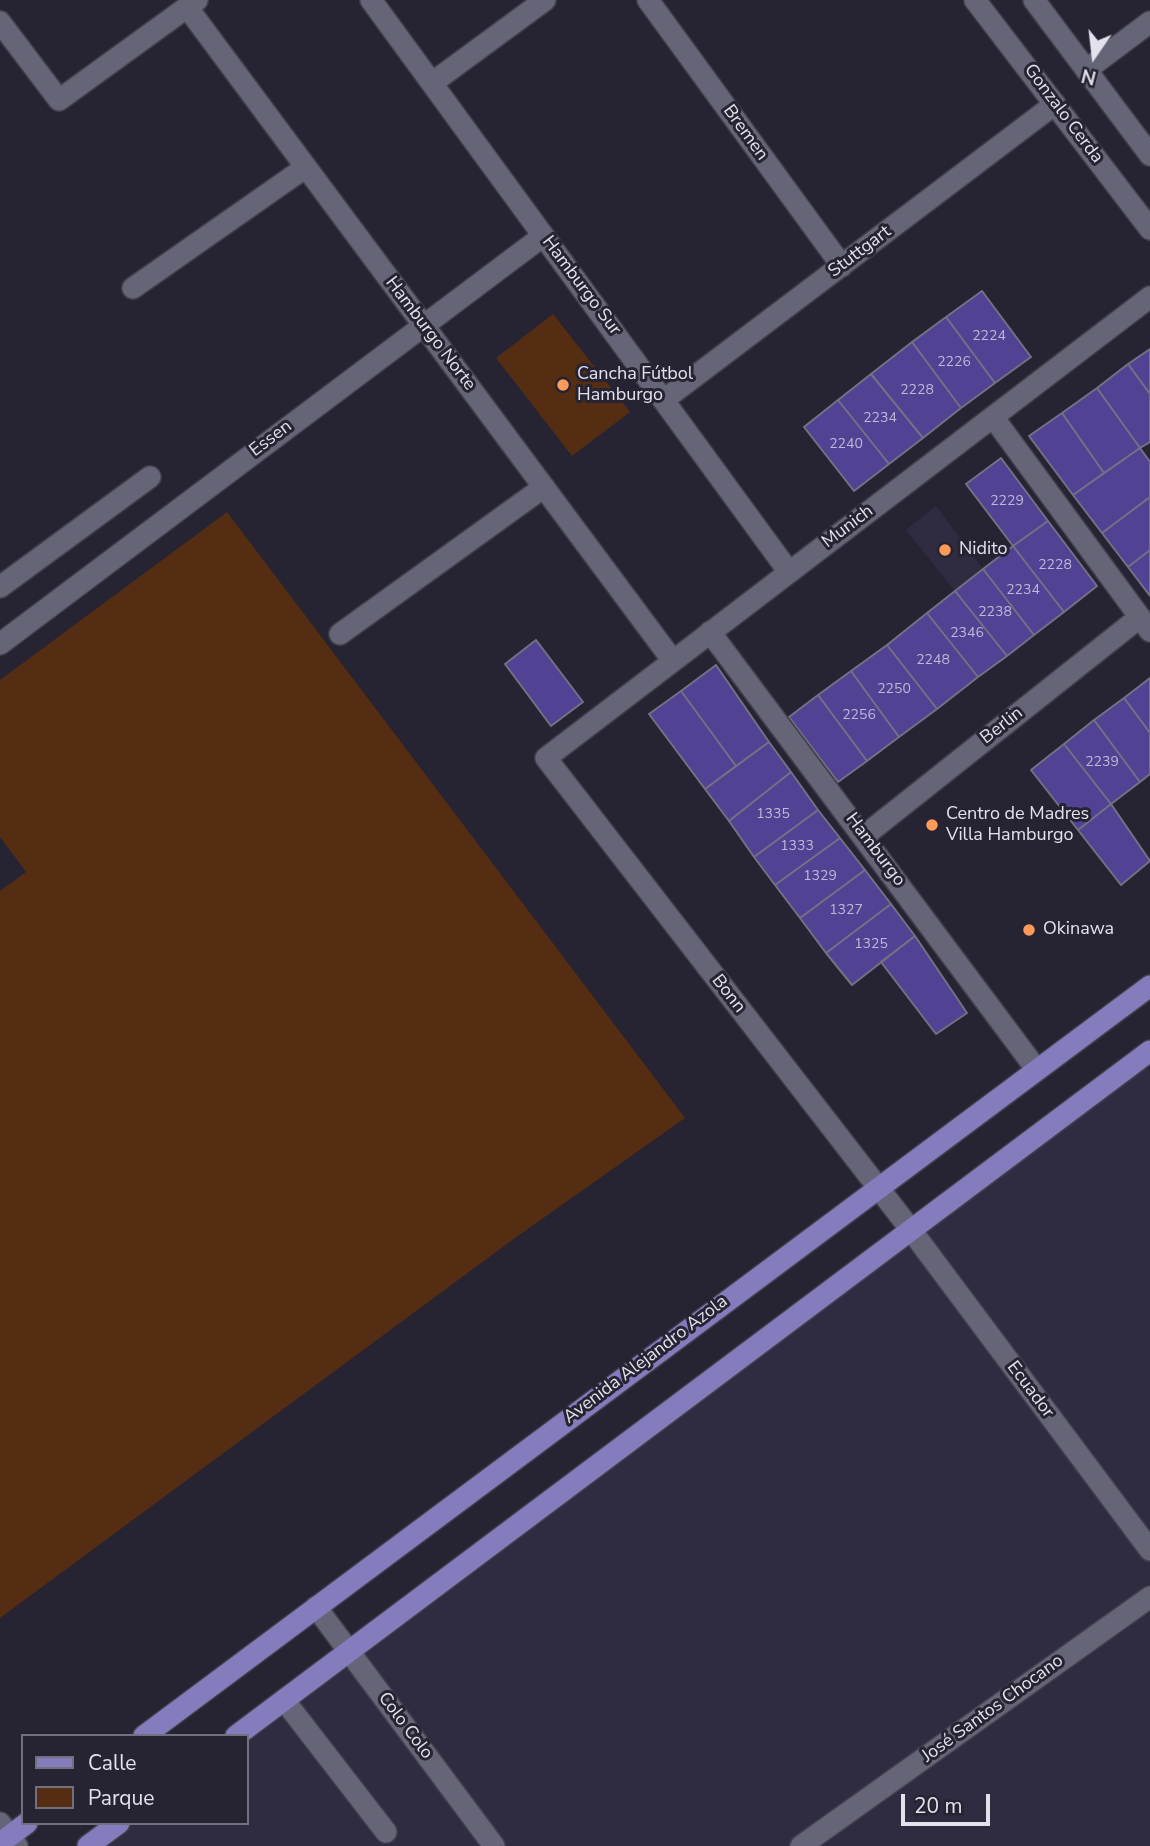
<!DOCTYPE html>
<html>
<head>
<meta charset="utf-8">
<style>
  body { margin:0 }
  #map { position:relative; width:1150px; height:1846px; overflow:hidden; background:#262433; font-family:"Nunito Sans",sans-serif }
  canvas { display:block }
  .legend { position:absolute; left:21px; top:1734px; width:228px; height:91px; box-sizing:border-box; background:#262433; border:2px solid #71707d; margin:0; padding:9px 12px; list-style:none; font-size:21px; color:#e2e1ec }
  .legend li { display:flex; align-items:center; gap:14px; height:35px }
  .legend b { width:35px; border:2px solid #71707d }
  .north { position:absolute; left:1059px; top:21px; width:70px; height:70px; -webkit-text-stroke:5px #262433; paint-order:stroke; rotate:194deg; font-size:19px; font-weight:700; line-height:28px; text-align:center; color:#e2e1ec }
  .north::after { content:''; display:block; margin:auto; width:24px; height:32px; background:#e2e1ec; clip-path:polygon(50% 0,100% 100%,50% 72%,0 100%) }
  .scale { position:absolute; left:901px; top:1794px; width:89px; height:32px; box-sizing:border-box; border:4px solid #e2e1ec; border-top:0; padding-left:9px; font-size:21px; line-height:24px; white-space:nowrap; color:#e2e1ec; -webkit-text-stroke:5px #262433; paint-order:stroke }
</style>
</head>
<body>
<div id="map">
<canvas width="1150" height="1846"></canvas>
<ul class="legend">
<li><b style="height:9px;background:#857cbe"></b>Calle</li>
<li><b style="height:19px;background:#542d12"></b>Parque</li>
</ul>
<div class="north">N</div>
<div class="scale">20 m</div>
</div>
<script>
const c = document.querySelector('canvas').getContext('2d');
c.lineJoin = 'round';
function fill(path, color) {
  c.fillStyle = color;
  c.fill(path, 'evenodd');
}
function poly(rows) {
  const path = new Path2D();
  for (const r of rows) {
    path.moveTo(r[0], r[1]);
    for (let i = 2; i < r.length; i += 2) path.lineTo(r[i], r[i + 1]);
  }
  return path;
}
function strokePath(path, color, width, dash) {
  c.strokeStyle = color;
  c.lineWidth = width;
  c.lineCap = dash ? 'butt' : 'round';
  c.setLineDash(dash || []);
  c.stroke(path);
}
function label(font, color, halo, rows, align = 'center') {
  c.font = font + ' "Nunito Sans",sans-serif';
  c.lineWidth = 6;
  c.setLineDash([]);
  c.textBaseline = 'middle';
  c.strokeStyle = halo;
  c.fillStyle = color;
  for (const [text, x, y, turn = 0] of rows) {
    c.save();
    c.translate(x, y);
    c.rotate((+turn || 0) * Math.PI / 180);
    c.textAlign = isNaN(turn) ? turn : align;
    if (halo) c.strokeText(text, 0, 0);
    c.fillText(text, 0, 0);
    c.restore();
  }
}
fill(poly([
  [936,506,983,569,955,591,906,530],
  [1145,1067,1150,1071,1150,1846,104,1846,134,1823,247,1823,247,1739]
]), '#2f2c42');
fill(poly([
  [553,314,630,412,572,456,496,358],
  [227,512,685,1118,515,1238,0,1618,0,891,26,872,0,837,0,680]
]), '#542d12');
const building = poly([
  [982,291,1031,357,995,383,946,317,982,291],
  [946,317,995,383,961,408,912,342,946,317],
  [912,342,961,408,923,438,871,374,912,342],
  [1150,349,1150,394,1128,364,1150,349],
  [1128,364,1150,394,1150,442,1140,448,1097,388,1128,364],
  [871,374,923,438,889,464,838,400,871,374],
  [1097,388,1140,448,1104,473,1062,413,1097,388],
  [838,400,889,464,854,491,804,427,838,400],
  [1062,413,1104,473,1073,495,1029,436,1062,413],
  [1140,448,1150,462,1150,497,1102,533,1073,495,1140,448],
  [1001,458,1048,521,1013,546,966,484,1001,458],
  [1150,497,1150,550,1128,567,1102,533,1150,497],
  [1048,521,1097,586,1064,612,1013,546,1048,521],
  [1013,546,1064,612,1034,635,983,569,1013,546],
  [1150,550,1150,596,1128,567,1150,550],
  [983,569,1034,635,1007,656,955,591,983,569],
  [955,591,1007,656,978,677,927,613,955,591],
  [927,613,978,677,937,709,887,645,927,613],
  [536,640,583,702,551,726,505,664,536,640],
  [887,645,937,709,899,737,851,671,887,645],
  [716,665,769,742,736,766,681,691,716,665],
  [851,671,899,737,867,761,818,695,851,671],
  [1150,678,1150,733,1124,698,1150,678],
  [681,691,736,766,705,789,649,714,681,691],
  [818,695,867,761,838,782,789,717,818,695],
  [1124,698,1150,733,1150,774,1140,782,1094,720,1124,698],
  [1094,720,1140,782,1111,804,1064,744,1094,720],
  [769,742,791,772,729,821,705,789,769,742],
  [1064,744,1111,804,1078,830,1031,770,1064,744],
  [791,772,818,810,754,857,729,821,791,772],
  [1111,804,1150,861,1121,885,1078,830,1111,804],
  [818,810,840,838,775,885,754,857,818,810],
  [840,838,865,870,800,918,775,885,840,838],
  [865,870,891,904,826,953,800,918,865,870],
  [891,904,915,936,852,985,826,953,891,904],
  [915,936,967,1013,936,1034,881,962,915,936]
]);
fill(building, '#524294');
strokePath(building, '#737183', 2);
const minor = poly([
  [371,0,789,572],
  [648,0,842,266],
  [975,0,1150,229],
  [1034,0,1150,155],
  [187,7,673,661],
  [0,22,59,100,197,0],
  [1086,70,1150,22],
  [432,83,545,0],
  [133,288,306,167],
  [1150,297,546,758,911,1230,1150,1550],
  [665,399,1055,104],
  [993,417,1150,631],
  [0,587,150,477],
  [710,632,1037,1070],
  [340,634,544,487],
  [0,644,543,236],
  [864,836,1140,617],
  [316,1607,494,1846],
  [284,1700,386,1832],
  [0,1823,17,1846],
  [801,1846,1150,1597]
]);
const major = poly([
  [144,1736,1150,986],
  [236,1736,1150,1051],
  [0,1843,27,1823],
  [88,1846,119,1823]
]);
strokePath(minor, '#42404d', 24);
strokePath(major, '#42404d', 24);
strokePath(minor, '#666577', 21);
strokePath(major, '#857cbe', 21);
for (const [x, y, r, color] of [
  [563,385,7,"#ff9b59"],
  [945,550,7,"#ff9b59"],
  [932,825,7,"#ff9b59"],
  [1029,930,7,"#ff9b59"]
]) {
  const dot = new Path2D();
  dot.arc(x, y, r, 0, 2 * Math.PI);
  c.fillStyle = color;
  c.fill(dot);
  strokePath(dot, '#262433', 2.5);
}
label('14px', '#beb9d6', null, [
  ["2224",989,337],
  ["2226",954,363],
  ["2228",917,391],
  ["2234",880,419],
  ["2240",846,445],
  ["2229",1007,502],
  ["2228",1055,566],
  ["2234",1023,591],
  ["2238",995,613],
  ["2346",967,634],
  ["2248",933,661],
  ["2250",894,690],
  ["2256",859,716],
  ["2239",1102,763],
  ["1335",773,815],
  ["1333",797,847],
  ["1329",820,877],
  ["1327",846,911],
  ["1325",871,945]
]);
label('18px', '#e2e1ec', '#262433', [
  ["Gonzalo Cerda",1063,114,53],
  ["Bremen",745,133,54],
  ["Stuttgart",860,252,-37],
  ["Hamburgo Sur",581,286,53],
  ["Hamburgo Norte",430,334,53],
  ["Essen",271,439,-37],
  ["Munich",848,527,-37],
  ["Berlin",1002,726,-38],
  ["Hamburgo",875,850,53],
  ["Bonn",728,994,52],
  ["Avenida Alejandro Azola",646,1360,-37],
  ["Ecuador",1030,1390,53],
  ["José Santos Chocano",993,1709,-36],
  ["Colo Colo",405,1726,53]
]);
label('18px', '#e2e1ec', '#262433', [
  ["Cancha Fútbol",577,375],
  ["Hamburgo",577,396],
  ["Nidito",959,550],
  ["Centro de Madres",946,815],
  ["Villa Hamburgo",946,836],
  ["Okinawa",1043,930]
], 'left');
</script>
</body>
</html>
